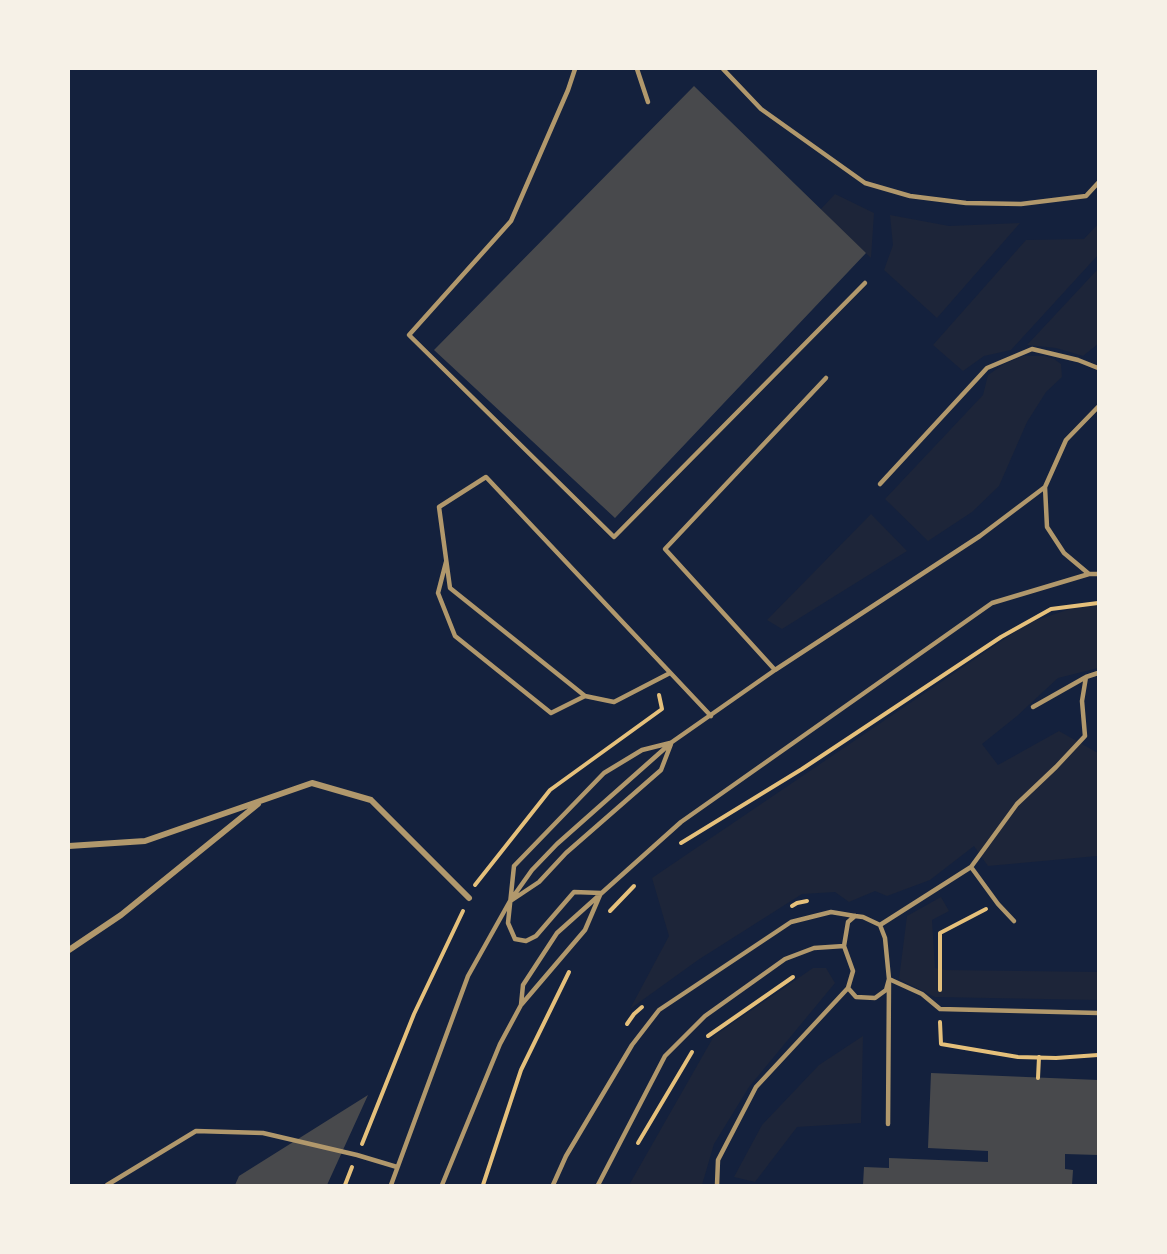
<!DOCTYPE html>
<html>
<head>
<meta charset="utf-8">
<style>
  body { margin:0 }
  #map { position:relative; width:1167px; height:1254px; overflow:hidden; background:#14213d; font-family:"Playfair Display",serif }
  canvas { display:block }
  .frame { position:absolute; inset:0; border:70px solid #f6f1e7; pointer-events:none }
</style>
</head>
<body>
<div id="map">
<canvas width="1167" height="1254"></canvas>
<div class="frame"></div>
</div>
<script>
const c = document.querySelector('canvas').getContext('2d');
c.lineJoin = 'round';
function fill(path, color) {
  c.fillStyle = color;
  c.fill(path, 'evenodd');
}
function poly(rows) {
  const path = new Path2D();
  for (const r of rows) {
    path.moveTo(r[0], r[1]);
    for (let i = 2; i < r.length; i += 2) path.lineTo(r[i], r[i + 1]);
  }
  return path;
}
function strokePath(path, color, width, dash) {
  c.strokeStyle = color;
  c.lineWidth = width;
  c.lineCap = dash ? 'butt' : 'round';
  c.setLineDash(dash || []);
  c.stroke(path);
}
fill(poly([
  [835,194,874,213,871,258,820,210],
  [890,215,949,226,1020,223,937,318,884,270,893,245],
  [1098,224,1098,255,1011,350,984,356,963,371,933,345,1026,240,1084,239],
  [1098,269,1098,344,1083,356,1056,348,1027,345],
  [1023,356,1045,356,1054,359,1061,364,1062,377,1046,392,1027,422,999,486,972,512,928,541,885,499,983,395,988,375,1004,364],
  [871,514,907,551,782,629,767,620],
  [1085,604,1098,605,1098,668,1058,678,1017,716,982,744,998,765,1059,731,1098,753,1097,856,988,866,974,846,930,880,887,896,875,891,849,902,835,892,802,894,698,960,630,1009,669,936,652,878,1028,623],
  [941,897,949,911,932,920,935,968,946,970,1098,972,1098,1000,935,997,899,979,907,916],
  [813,968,826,968,835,983,749,1087,714,1144,702,1185,629,1185,714,1036],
  [863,1036,861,1123,797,1127,755,1182,734,1177,762,1125,819,1065]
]), '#1d2539');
fill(poly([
  [694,86,866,253,615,518,434,350],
  [931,1073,1098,1080,1098,1155,1065,1154,1065,1169,1073,1170,1072,1185,863,1185,864,1167,889,1168,889,1158,988,1162,988,1151,928,1148],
  [368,1095,327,1185,235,1185,239,1176]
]), '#48494c');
strokePath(poly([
  [681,843,802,769,1001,637,1051,609,1098,603],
  [475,885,550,790,662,709,659,695],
  [792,906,797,903,807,901],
  [610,911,634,886],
  [940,990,940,933,986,909],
  [940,1022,941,1044,1018,1057,1056,1058,1098,1055],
  [627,1024,634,1014,642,1007],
  [708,1036,793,977],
  [1038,1078,1039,1057],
  [638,1143,692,1052],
  [362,1144,414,1014,463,911],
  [345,1185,352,1167],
  [483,1185,521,1070,569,972]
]), '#e5c07b', 4);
strokePath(poly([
  [575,69,568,90,511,221,409,335,614,537,865,283],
  [637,69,648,102],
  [723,69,761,109,865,183,910,196,966,203,1021,204,1086,196,1098,183],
  [1098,407,1066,440,1045,487,1047,527,1064,553,1089,574,1098,574],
  [880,484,987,368,1032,349,1078,360,1098,368],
  [446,562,438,593,455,636,551,713,585,696],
  [775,670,665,549,826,378],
  [670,673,614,702,585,696,450,588,439,507,486,477,711,716],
  [1033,707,1086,677,1098,673],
  [971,867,998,904,1014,921],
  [601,893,574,892,536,936,526,941,515,939,508,923,514,866,604,773,642,750,670,743],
  [512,900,539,882,566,853,661,770,671,744],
  [855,916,863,917,880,925,885,938,889,979,886,990,875,998,856,997,848,988,853,971,844,946,848,922,855,916],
  [880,925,971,867,1017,804,1056,767,1085,736,1082,701,1086,677],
  [521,1005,523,985,557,933,681,822,992,603,1089,574],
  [888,1124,889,979,922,994,940,1009,1098,1013],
  [107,1185,196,1131,263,1133,357,1155,397,1167],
  [391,1185,468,976,510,901,532,870,557,844,672,742,775,670,980,536,1045,487],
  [442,1185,500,1044,521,1005,585,930,600,895],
  [553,1185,566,1156,632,1045,659,1010,791,922,831,912,855,916],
  [598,1185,665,1056,705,1016,785,959,814,948,844,946],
  [717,1185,718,1160,756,1087,848,988]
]), '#b1986c', 4.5);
strokePath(poly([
  [69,846,145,841,312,783,371,800,469,898],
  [69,950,121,915,258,804]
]), '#b1986c', 6);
</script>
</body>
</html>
